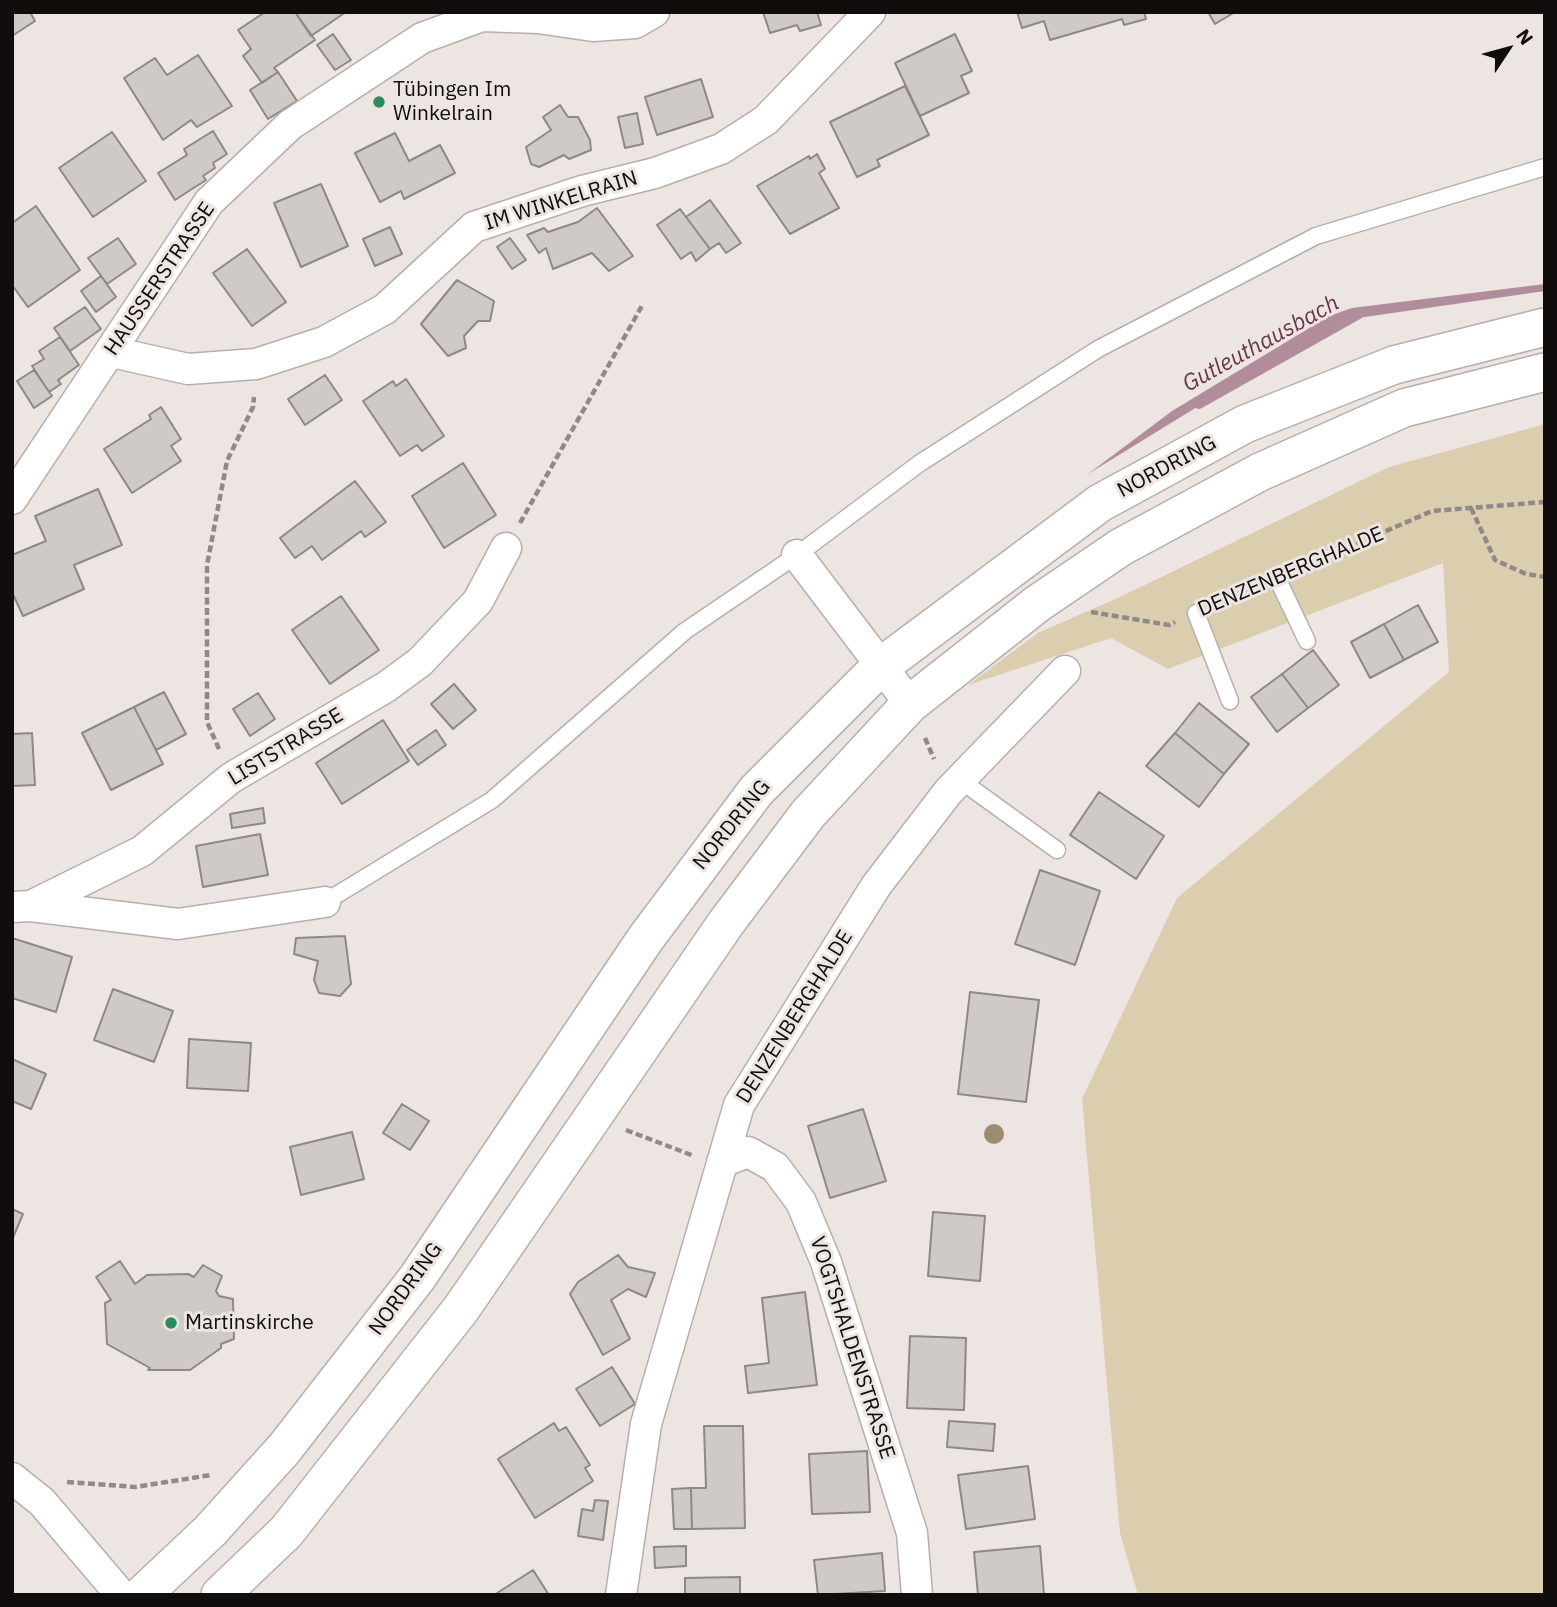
<!DOCTYPE html>
<html>
<head>
<meta charset="utf-8">
<style>
  body { margin:0 }
  #map { position:relative; width:1557px; height:1607px; overflow:hidden; background:#ece5e2; font-family:"IBM Plex Sans",sans-serif }
  canvas { display:block }
  .frame { position:absolute; inset:0; border:14px solid #100d0c; pointer-events:none }
  .north { position:absolute; left:1473px; top:14px; width:70px; height:70px; -webkit-text-stroke:5px #ece5e2; paint-order:stroke; rotate:54deg; font-size:19px; font-weight:700; line-height:28px; text-align:center; color:#100d0c }
  .north::after { content:''; display:block; margin:auto; width:24px; height:32px; background:#100d0c; clip-path:polygon(50% 0,100% 100%,50% 72%,0 100%) }
</style>
</head>
<body>
<div id="map">
<canvas width="1557" height="1607"></canvas>
<div class="frame"></div>
<div class="north">N</div>
</div>
<script>
const c = document.querySelector('canvas').getContext('2d');
c.lineJoin = 'round';
function fill(path, color) {
  c.fillStyle = color;
  c.fill(path, 'evenodd');
}
function poly(rows) {
  const path = new Path2D();
  for (const r of rows) {
    path.moveTo(r[0], r[1]);
    for (let i = 2; i < r.length; i += 2) path.lineTo(r[i], r[i + 1]);
  }
  return path;
}
function strokePath(path, color, width, dash) {
  c.strokeStyle = color;
  c.lineWidth = width;
  c.lineCap = dash ? 'butt' : 'round';
  c.setLineDash(dash || []);
  c.stroke(path);
}
function label(font, color, halo, rows, align = 'center') {
  c.font = font + ' "IBM Plex Sans",sans-serif';
  c.lineWidth = 6;
  c.setLineDash([]);
  c.textBaseline = 'middle';
  c.strokeStyle = halo;
  c.fillStyle = color;
  for (const [text, x, y, turn = 0] of rows) {
    c.save();
    c.translate(x, y);
    c.rotate((+turn || 0) * Math.PI / 180);
    c.textAlign = isNaN(turn) ? turn : align;
    if (halo) c.strokeText(text, 0, 0);
    c.fillText(text, 0, 0);
    c.restore();
  }
}
fill(poly([
  [1545,424,1545,1595,1138,1595,1120,1533,1082,1099,1177,898,1449,672,1443,563,1168,669,1111,638,968,685,1038,633,1122,596,1389,467]
]), '#dbceaf');
fill(poly([
  [1545,284,1545,291,1337,321,1088,474,1172,411,1329,316,1352,308]
]), '#b18d9b');
strokePath(poly([
  [1199,404,1359,314]
]), '#b18d9b', 10);
const building = poly([
  [12,12,30,12,35,21,12,36,12,12],
  [265,12,295,12,315,40,274,68,278,72,262,83,243,56,251,49,238,30,265,12],
  [295,12,346,12,311,36,295,12],
  [763,12,817,12,821,25,800,31,797,25,770,33,763,12],
  [1017,12,1144,12,1146,19,1124,25,1122,19,1050,40,1044,21,1022,28,1017,12],
  [1208,12,1235,12,1215,24,1208,12],
  [333,34,351,60,335,70,317,45,333,34],
  [955,34,972,71,961,76,969,93,920,116,895,63,955,34],
  [198,55,232,106,197,127,191,120,163,140,124,78,155,58,167,75,198,55],
  [278,72,297,101,268,119,250,90,278,72],
  [701,79,713,117,657,135,645,97,701,79],
  [905,86,929,135,877,160,880,166,857,177,830,122,905,86],
  [560,105,568,117,578,117,590,140,591,150,569,159,564,155,539,167,531,164,526,147,551,130,543,117,560,105],
  [637,113,643,144,625,148,618,117,637,113],
  [213,131,227,154,213,163,215,168,203,176,206,180,175,200,158,173,187,155,184,149,213,131],
  [112,132,146,181,93,217,59,168,112,132],
  [395,133,409,161,440,145,455,173,404,199,401,191,380,202,355,153,395,133],
  [817,154,825,169,819,173,839,208,790,234,757,186,809,156,810,159,817,154],
  [321,184,348,246,301,267,274,203,321,184],
  [710,200,741,243,726,253,719,243,710,249,686,217,710,200],
  [36,206,80,270,28,307,12,285,12,223,36,206],
  [597,208,633,256,609,271,592,253,553,269,546,248,539,253,527,235,544,228,548,232,578,222,597,208],
  [680,209,710,249,696,261,691,252,681,259,657,225,680,209],
  [390,227,402,254,375,266,363,239,390,227],
  [118,238,136,264,107,284,88,258,118,238],
  [510,238,526,260,512,269,497,247,510,238],
  [247,249,286,302,252,326,213,273,247,249],
  [101,276,116,297,96,312,81,291,101,276],
  [457,280,494,301,490,321,478,321,464,336,466,348,448,356,421,324,457,280],
  [85,307,101,329,70,351,54,328,85,307],
  [60,337,79,365,58,380,61,384,49,392,32,366,44,359,39,351,60,337],
  [34,370,52,396,34,408,17,381,34,370],
  [325,375,342,400,305,425,288,399,325,375],
  [406,379,444,436,422,451,417,445,400,456,363,401,393,381,396,386,406,379],
  [161,407,181,439,171,446,181,461,132,493,104,449,151,419,149,415,161,407],
  [463,463,496,515,444,548,412,496,463,463],
  [355,481,386,522,365,537,361,531,322,560,312,546,295,558,280,538,355,481],
  [98,489,122,545,74,565,84,589,23,616,12,592,12,555,46,541,35,516,98,489],
  [341,596,379,650,330,684,292,630,341,596],
  [1418,605,1438,642,1404,660,1384,624,1418,605],
  [1384,624,1404,660,1370,678,1351,642,1384,624],
  [1313,650,1339,685,1308,708,1282,674,1313,650],
  [1282,674,1308,708,1277,732,1251,697,1282,674],
  [454,684,476,710,453,729,431,704,454,684],
  [164,692,186,734,156,750,134,707,164,692],
  [258,693,275,719,250,736,233,709,258,693],
  [1199,703,1249,744,1224,774,1175,733,1199,703],
  [134,707,163,764,111,790,82,733,134,707],
  [383,720,409,761,342,804,316,763,383,720],
  [436,730,446,745,418,765,407,750,436,730],
  [32,733,35,785,12,786,12,734,32,733],
  [1175,733,1224,774,1199,807,1146,766,1175,733],
  [1099,792,1164,836,1136,879,1070,835,1099,792],
  [263,808,265,823,232,828,230,814,263,808],
  [260,834,268,875,203,887,196,846,260,834],
  [1040,870,1100,891,1075,965,1015,944,1040,870],
  [345,936,351,984,340,996,319,993,314,980,318,961,294,954,296,938,345,936],
  [12,938,72,957,56,1012,12,998,12,938],
  [113,989,173,1011,154,1062,94,1040,113,989],
  [970,992,1039,1000,1026,1102,958,1094,970,992],
  [189,1039,251,1043,248,1091,187,1088,189,1039],
  [12,1059,46,1074,31,1109,12,1101,12,1059],
  [402,1104,429,1121,410,1150,383,1133,402,1104],
  [863,1109,886,1181,830,1198,808,1126,863,1109],
  [352,1132,364,1179,301,1195,290,1147,352,1132],
  [12,1209,23,1214,12,1240,12,1209],
  [933,1212,985,1216,980,1281,928,1276,933,1212],
  [618,1255,628,1267,655,1273,646,1297,628,1289,611,1300,630,1339,603,1355,570,1294,578,1282,618,1255],
  [120,1261,135,1284,147,1275,188,1274,194,1277,203,1265,222,1276,216,1291,219,1296,233,1299,234,1339,221,1344,221,1348,190,1370,148,1370,150,1368,107,1344,105,1303,111,1300,96,1277,120,1261],
  [805,1292,817,1385,748,1393,745,1366,769,1363,762,1298,805,1292],
  [910,1336,966,1338,964,1410,907,1408,910,1336],
  [612,1367,635,1404,600,1426,576,1389,612,1367],
  [949,1421,995,1424,993,1451,947,1447,949,1421],
  [554,1423,559,1431,566,1427,590,1465,585,1468,593,1481,535,1518,498,1459,554,1423],
  [704,1426,743,1426,745,1528,692,1529,691,1488,706,1488,704,1426],
  [867,1451,870,1512,812,1514,809,1454,867,1451],
  [1028,1466,1035,1519,966,1529,958,1475,1028,1466],
  [691,1488,692,1529,674,1529,672,1489,691,1488],
  [595,1500,608,1501,603,1540,578,1536,582,1509,593,1511,595,1500],
  [686,1546,686,1566,655,1568,654,1547,686,1546],
  [1040,1546,1044,1595,978,1595,974,1552,1040,1546],
  [882,1553,885,1591,818,1595,814,1560,882,1553],
  [533,1570,549,1595,494,1595,533,1570],
  [740,1577,740,1595,685,1595,685,1578,740,1577]
]);
fill(building, '#cfcac6');
strokePath(building, '#8e8985', 2);
const service = poly([
  [1277,578,1307,641],
  [1196,613,1230,701],
  [960,780,1057,850],
  [325,902,492,800,685,631,797,555,920,463,1098,349,1316,236,1545,167]
]);
const minor = poly([
  [112,352,188,369,256,364,324,342,385,309,474,227,582,191,655,173,721,149,766,120,870,12],
  [12,499,209,202,290,125,422,38,482,16,538,18,593,26,635,23,654,12],
  [797,555,910,704],
  [31,906,178,924,325,902],
  [12,907,31,906,142,851,231,778,386,687,420,662,478,601,506,548],
  [722,1162,748,1152,775,1167,801,1202,826,1262,912,1533,917,1595],
  [12,1478,42,1502,121,1595],
  [621,1595,646,1424,739,1105,876,886,948,792,1065,671]
]);
const tertiary = poly([
  [142,1595,210,1531,284,1449,417,1278,646,938,756,791,880,667,1100,503,1245,424,1394,365,1545,327],
  [220,1595,286,1532,461,1309,726,923,808,814,910,704,1037,604,1121,547,1260,472,1404,408,1545,372]
]);
strokePath(service, '#b6afad', 19);
strokePath(minor, '#b6afad', 33);
strokePath(tertiary, '#b6afad', 40);
strokePath(poly([
  [1471,508,1495,560,1526,574,1545,577],
  [520,523,643,304],
  [1299,569,1432,511,1545,502],
  [1219,604,1255,587],
  [1091,612,1169,625,1175,622],
  [925,738,934,759],
  [219,749,207,722,207,565,227,461,253,407,254,397],
  [626,1130,694,1156],
  [67,1482,135,1487,211,1475]
]), '#8f8a88', 4.5, [7, 3.5]);
strokePath(service, '#fff', 16);
strokePath(minor, '#fff', 30);
strokePath(tertiary, '#fff', 37);
c.fillStyle = '#9c8e6d';
for (const [x, y] of [
  [994,1134]
]) {
  c.beginPath();
  c.arc(x, y, 10, 0, 2 * Math.PI);
  c.fill();
}
for (const [x, y, r, color] of [
  [379,102,7,"#2e8b61"],
  [171,1323,7,"#2e8b61"]
]) {
  const dot = new Path2D();
  dot.arc(x, y, r, 0, 2 * Math.PI);
  c.fillStyle = color;
  c.fill(dot);
  strokePath(dot, '#ece5e2', 2.5);
}
label('21px', '#100d0c', '#ece5e2', [
  ["Tübingen Im",393,90],
  ["Winkelrain",393,114],
  ["Martinskirche",185,1323]
], 'left');
label('21px', '#100d0c', '#ece5e2', [
  ["IM WINKELRAIN",561,201,-17],
  ["HAUSSERSTRASSE",160,279,-56],
  ["NORDRING",1167,467,-28],
  ["DENZENBERGHALDE",1291,572,-23],
  ["LISTSTRASSE",286,747,-31],
  ["NORDRING",732,825,-51],
  ["DENZENBERGHALDE",795,1017,-58],
  ["NORDRING",406,1289,-54],
  ["VOGTSHALDENSTRASSE",852,1348,72]
]);
label('italic 23px', '#68364c', '#ece5e2', [
  ["Gutleuthausbach",1261,344,-29]
]);
</script>
</body>
</html>
